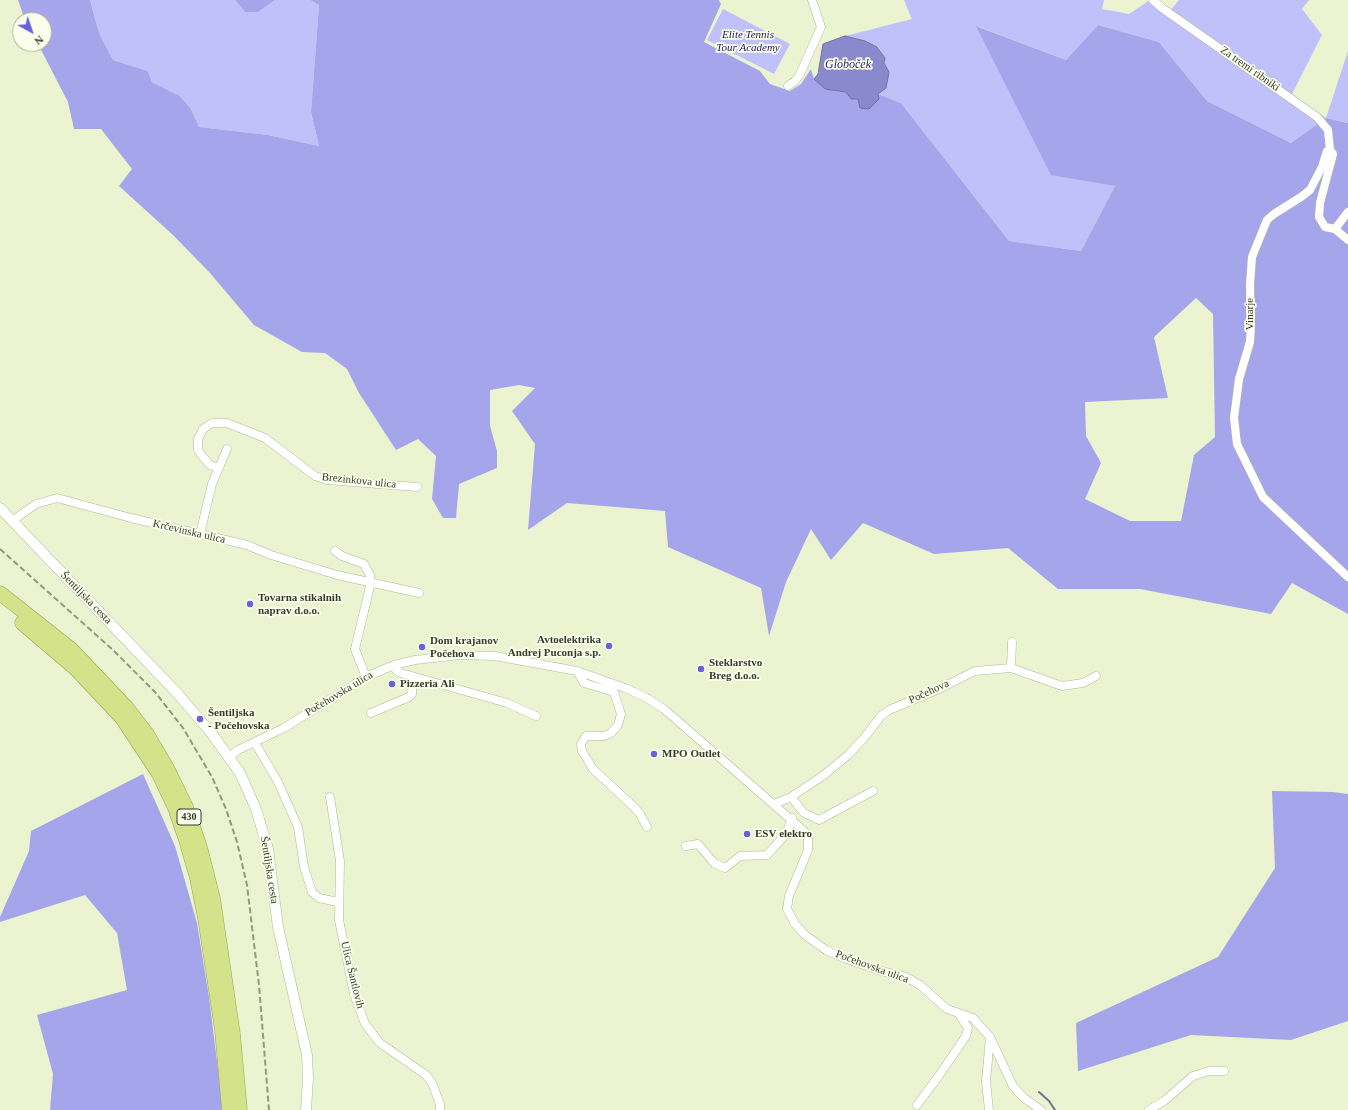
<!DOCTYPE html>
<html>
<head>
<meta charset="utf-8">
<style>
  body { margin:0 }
  #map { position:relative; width:1348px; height:1110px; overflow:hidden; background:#ecf3d1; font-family:Georgia,serif }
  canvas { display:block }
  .north { position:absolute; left:12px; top:12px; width:40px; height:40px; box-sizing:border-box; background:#fafeea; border:1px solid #acb09e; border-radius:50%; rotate:140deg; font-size:11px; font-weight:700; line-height:16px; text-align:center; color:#373a2d }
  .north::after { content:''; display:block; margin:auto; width:14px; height:18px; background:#6c5fd9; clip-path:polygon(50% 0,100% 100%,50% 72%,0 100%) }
</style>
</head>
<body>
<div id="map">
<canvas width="1348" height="1110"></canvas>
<div class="north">N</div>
</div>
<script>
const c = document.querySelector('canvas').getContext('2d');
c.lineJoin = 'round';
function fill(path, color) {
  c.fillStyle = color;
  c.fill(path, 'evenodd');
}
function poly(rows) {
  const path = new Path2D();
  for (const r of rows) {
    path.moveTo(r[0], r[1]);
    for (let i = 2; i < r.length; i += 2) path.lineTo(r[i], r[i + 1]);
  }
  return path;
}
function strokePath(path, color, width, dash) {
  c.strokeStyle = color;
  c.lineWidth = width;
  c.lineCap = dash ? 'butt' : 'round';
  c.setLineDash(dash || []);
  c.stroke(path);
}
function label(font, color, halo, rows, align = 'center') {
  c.font = font + ' Georgia,serif';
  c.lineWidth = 3.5;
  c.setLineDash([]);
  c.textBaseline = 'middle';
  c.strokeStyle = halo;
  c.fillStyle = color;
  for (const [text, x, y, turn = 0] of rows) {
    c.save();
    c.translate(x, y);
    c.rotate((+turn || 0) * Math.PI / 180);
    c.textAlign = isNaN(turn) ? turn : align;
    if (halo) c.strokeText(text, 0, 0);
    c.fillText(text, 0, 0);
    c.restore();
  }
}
fill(poly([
  [90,0,235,0,245,12,258,12,275,0,310,0,319,5,311,112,319,146,268,135,199,127,191,109,180,96,152,82,148,71,113,60,99,33],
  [904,0,1104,0,1102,9,1129,14,1150,0,1166,16,1179,0,1309,0,1302,9,1322,35,1292,94,1326,118,1348,51,1348,123,1326,118,1291,143,1207,101,1159,42,1098,25,1066,60,977,26,1115,186,1081,251,1009,241,901,103,878,94,889,72,884,63,885,58,878,47,865,41,845,36,912,19],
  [723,9,790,44,774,74,707,40]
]), '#c0c1fa');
fill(poly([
  [18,0,90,0,99,33,113,60,148,71,152,82,180,96,191,109,199,127,268,135,319,146,311,112,319,5,310,0,719,0,721,4,704,42,760,71,770,84,790,91,801,84,811,69,814,79,825,89,846,92,851,99,878,94,901,103,1009,241,1081,251,1115,186,1051,175,976,26,1066,60,1098,25,1159,42,1207,101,1291,143,1326,118,1348,123,1348,614,1292,583,1271,614,1140,589,1058,589,1008,548,934,554,863,523,831,560,811,529,786,582,769,636,761,588,668,547,665,511,567,503,528,530,535,444,512,411,535,388,519,385,490,390,490,426,497,451,497,468,459,484,456,518,443,518,432,499,436,456,418,439,396,450,359,393,347,369,325,353,302,352,254,325,210,273,173,235,119,186,132,169,101,129,74,129,68,102,38,44,44,44,44,20,25,20],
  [1196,298,1213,314,1215,437,1194,455,1181,521,1130,521,1085,499,1101,463,1086,436,1085,402,1168,398,1154,337],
  [235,0,275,0,258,12,245,12],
  [143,774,175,846,197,923,209,997,223,1110,50,1110,53,1074,37,1015,127,990,117,933,85,895,0,922,0,917,29,851,31,831],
  [1272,791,1333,792,1348,794,1348,1021,1291,1040,1191,1035,1078,1071,1076,1023,1218,957,1275,868]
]), '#a5a5ec');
const water = poly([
  [845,36,865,41,877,47,885,58,884,63,889,72,886,88,878,94,879,99,869,109,860,108,858,99,851,99,846,92,825,89,814,79,818,74,823,44,845,36]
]);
fill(water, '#8a89cd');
strokePath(water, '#71719d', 1);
strokePath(poly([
  [1039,1092,1049,1101,1055,1110]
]), '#71719d', 2);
const minor = poly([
  [1153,0,1162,8,1317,117,1328,130,1330,150,1333,154,1320,203,1319,217,1325,227,1335,229,1348,212],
  [788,86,795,81,800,74,821,27,812,0],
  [1330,150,1327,151,1322,167,1310,190,1301,197,1274,214,1267,220,1252,257,1250,285,1251,325,1250,342,1239,379,1234,418,1237,444,1263,497,1348,577],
  [1335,229,1348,240],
  [219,468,210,465,203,457,198,450,198,439,203,429,212,423,227,423,265,438,315,476,327,480,417,487],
  [12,521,36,504,57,498,131,518,247,545,271,555,337,575,419,593],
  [200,534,212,484,227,449],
  [335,551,342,556,364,564,370,575,371,582,355,649,366,677],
  [394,665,396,670,401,673,507,703,536,716],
  [1011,668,1012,642],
  [577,671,584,683,614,692,621,714,618,725,611,733,605,736,586,736,581,744,582,751,593,769,633,806,640,814,647,827],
  [371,713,409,697,412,694,413,677],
  [255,743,278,782,298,827,304,867,312,892,319,898,338,902],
  [229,757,238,750,284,728,366,677,394,665,415,660,460,655,495,656,577,671,625,688,645,697,664,709,804,831,808,838,808,850,789,896,787,909,795,924,805,935,826,950,844,958,881,971,906,977,920,985,947,1009,973,1018,990,1037,1013,1086,1024,1098,1041,1110],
  [330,797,340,861,339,920,354,994,365,1024,380,1043,426,1075,432,1083,440,1104,440,1110],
  [791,797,804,813,819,820,873,791],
  [774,804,791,797,824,775,848,755,864,738,881,716,889,710,939,689,975,671,1011,668,1062,686,1083,683,1096,676],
  [686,846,698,844,714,863,725,868,740,856,767,855,786,834,792,818],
  [917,1105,938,1077,966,1036,968,1028,959,1014],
  [989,1110,986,1082,990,1037],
  [1149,1110,1164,1101,1193,1076,1209,1071,1224,1071]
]);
const tertiary = poly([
  [0,508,178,694,212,734,240,773,256,809,268,849,278,927,307,1055,308,1078,306,1110]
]);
const trunk = poly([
  [0,593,72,650,127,708,147,734,167,768,186,807,200,847,213,898,233,1034,240,1110],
  [22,623,76,669,122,718,159,774,175,808,186,840,197,878,205,918,222,1030,229,1110]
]);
strokePath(minor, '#b2b898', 9);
strokePath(tertiary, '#b2b898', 11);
strokePath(trunk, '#97a356', 15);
strokePath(minor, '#fff', 8);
strokePath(tertiary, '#fff', 10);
strokePath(trunk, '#d4e28a', 14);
strokePath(poly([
  [0,549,112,649,155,692,183,728,212,777,226,809,237,842,247,885,259,985,269,1110]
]), '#939881', 2, [6, 3]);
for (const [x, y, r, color] of [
  [250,604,4,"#6c5fd9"],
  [609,646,4,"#6c5fd9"],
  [422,647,4,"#6c5fd9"],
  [701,669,4,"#6c5fd9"],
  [392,684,4,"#6c5fd9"],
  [200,719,4,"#6c5fd9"],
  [654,754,4,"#6c5fd9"],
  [747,834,4,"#6c5fd9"]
]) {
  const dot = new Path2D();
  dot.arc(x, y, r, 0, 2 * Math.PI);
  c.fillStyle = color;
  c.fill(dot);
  strokePath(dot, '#fafeea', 1.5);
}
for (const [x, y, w] of [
  [189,817,24]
]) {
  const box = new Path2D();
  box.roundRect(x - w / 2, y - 8, w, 16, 3);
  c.fillStyle = '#fafeea';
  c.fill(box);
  strokePath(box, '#373a2d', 1);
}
label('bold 10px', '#373a2d', null, [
  ["430",189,817]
]);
label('italic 11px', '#271667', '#fafeea', [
  ["Elite Tennis",748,35],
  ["Tour Academy",748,48]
]);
label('11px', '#373a2d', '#fafeea', [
  ["Za tremi ribniki",1250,69,35],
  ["Vinarje",1250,314,-90],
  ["Brezinkova ulica",359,481,6],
  ["Krčevinska ulica",189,532,13],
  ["Šentiljska cesta",86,598,46],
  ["Počehova",929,692,-25],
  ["Počehovska ulica",339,694,-31],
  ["Šentiljska cesta",269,870,81],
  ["Počehovska ulica",872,967,20],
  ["Ulica Šantlovih",352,975,76]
]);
label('bold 11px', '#373a2d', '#fafeea', [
  ["Tovarna stikalnih",258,598],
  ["naprav d.o.o.",258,611],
  ["Avtoelektrika",601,640,"right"],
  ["Andrej Puconja s.p.",601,653,"right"],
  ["Dom krajanov",430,641],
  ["Počehova",430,654],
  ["Steklarstvo",709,663],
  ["Breg d.o.o.",709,676],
  ["Pizzeria Ali",400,684],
  ["Šentiljska",208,713],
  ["- Počehovska",208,726],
  ["MPO Outlet",662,754],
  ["ESV elektro",755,834]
], 'left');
label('italic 12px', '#2c1e6e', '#fafeea', [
  ["Globoček",848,65]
]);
</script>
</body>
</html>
